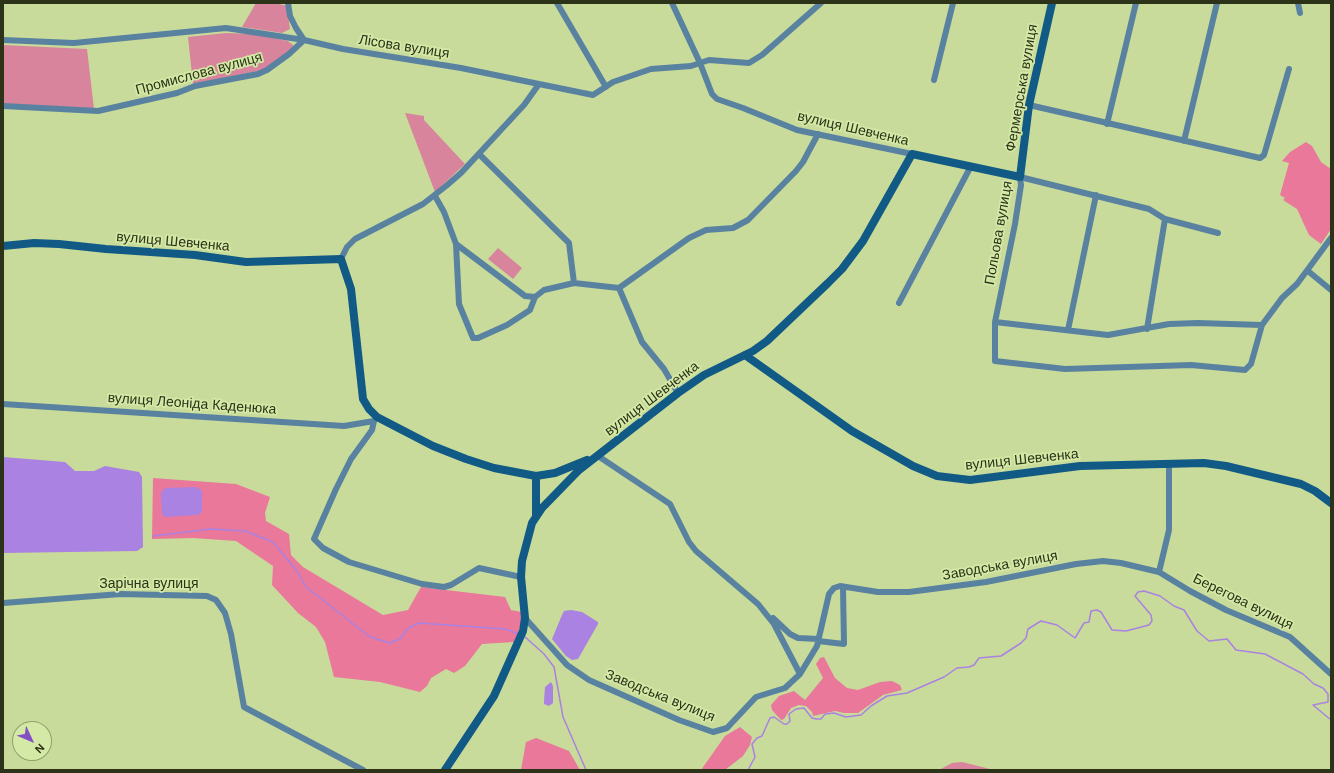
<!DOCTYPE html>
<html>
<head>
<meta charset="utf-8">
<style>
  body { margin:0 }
  #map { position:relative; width:1334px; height:773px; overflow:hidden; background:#c8db9a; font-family:Helvetica,sans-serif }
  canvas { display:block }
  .frame { position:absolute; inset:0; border:4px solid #2c3319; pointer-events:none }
  .north { position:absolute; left:12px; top:721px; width:40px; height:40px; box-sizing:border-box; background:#d5e9a6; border:1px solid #91a06e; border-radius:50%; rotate:134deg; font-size:11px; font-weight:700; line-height:16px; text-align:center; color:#2c3319 }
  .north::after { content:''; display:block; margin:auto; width:14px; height:18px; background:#844ec5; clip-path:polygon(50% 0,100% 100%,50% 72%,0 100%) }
</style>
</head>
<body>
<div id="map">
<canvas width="1334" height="773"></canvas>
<div class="frame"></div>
<div class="north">N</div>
</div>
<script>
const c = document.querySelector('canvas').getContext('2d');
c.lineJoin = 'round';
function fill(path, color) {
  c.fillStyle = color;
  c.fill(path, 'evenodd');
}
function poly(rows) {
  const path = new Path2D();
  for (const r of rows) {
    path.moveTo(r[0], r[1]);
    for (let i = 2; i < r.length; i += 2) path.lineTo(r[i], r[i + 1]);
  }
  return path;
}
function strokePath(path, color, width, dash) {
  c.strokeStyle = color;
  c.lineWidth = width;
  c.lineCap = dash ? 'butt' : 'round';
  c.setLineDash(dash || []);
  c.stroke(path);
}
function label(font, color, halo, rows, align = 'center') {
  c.font = font + ' Helvetica,sans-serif';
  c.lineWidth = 3.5;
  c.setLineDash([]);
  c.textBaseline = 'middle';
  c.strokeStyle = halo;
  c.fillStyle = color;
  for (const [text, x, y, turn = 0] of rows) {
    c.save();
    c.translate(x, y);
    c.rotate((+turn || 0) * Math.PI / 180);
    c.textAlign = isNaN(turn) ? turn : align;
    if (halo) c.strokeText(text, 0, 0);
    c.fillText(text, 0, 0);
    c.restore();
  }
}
fill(poly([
  [256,3,275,3,287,6,290,29,282,33,242,27],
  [226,33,253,34,288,41,293,45,293,48,263,70,193,84,188,37],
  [3,45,87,49,94,109,3,104],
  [405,113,424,116,424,120,465,164,435,192],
  [498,248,522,268,513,279,488,259],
  [962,762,994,770,939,770,952,763]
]), '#d8849c');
fill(poly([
  [1306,142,1312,146,1321,162,1331,169,1331,229,1321,244,1309,235,1297,209,1283,200,1285,198,1280,195,1289,163,1282,161,1290,152],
  [153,478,236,484,270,497,265,513,266,521,289,534,291,555,303,567,383,615,408,610,421,587,505,597,511,610,521,612,521,622,518,633,514,642,482,644,465,666,454,673,446,669,431,678,427,686,420,692,380,682,334,677,325,642,316,627,298,613,272,585,273,566,236,541,193,538,152,539],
  [824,657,835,678,847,688,858,690,880,682,892,681,900,685,902,690,883,695,858,713,844,713,835,711,813,716,812,712,806,706,799,705,791,708,784,719,781,720,772,710,771,705,779,696,794,691,805,700,823,678,816,664,820,658],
  [740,727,752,737,750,745,743,756,725,770,701,770,725,736],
  [536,738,569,751,580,770,521,770,526,742]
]), '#e9789b');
fill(poly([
  [3,457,65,462,75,471,94,471,105,466,139,472,142,477,143,547,137,551,3,553],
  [196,487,202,491,202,512,198,515,165,517,162,514,161,495,162,491,166,488],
  [571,610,582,612,598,622,598,624,578,659,572,660,566,656,552,639,562,615,564,611],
  [551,682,553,686,553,703,549,706,544,704,544,701,545,687]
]), '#a982e2');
strokePath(poly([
  [153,536,211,529,245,531,273,542,297,571,306,587,370,637,390,643,400,639,408,628,419,623,505,629,519,634],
  [524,636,544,654,554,667,563,717,586,770],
  [748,770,755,757,752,744,757,738,762,736,770,718,774,717,784,724,787,724,790,721,789,714,796,709,804,708,812,718,816,719,821,719,825,714,834,713,846,717,861,715,871,706,887,696,907,693,944,677,957,668,969,667,974,665,979,658,1001,656,1021,643,1026,638,1028,629,1041,621,1057,625,1075,638,1084,623,1089,622,1091,611,1097,610,1101,612,1112,630,1126,631,1149,625,1152,621,1151,615,1135,596,1138,592,1144,591,1160,596,1174,606,1184,610,1197,631,1209,641,1227,639,1236,650,1265,654,1303,674,1314,684,1323,688,1328,694,1328,702,1313,705,1331,720]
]), '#a982e2', 1.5);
strokePath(poly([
  [288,3,290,16,296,28,304,40,343,49,461,68,539,84],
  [557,3,606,87],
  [672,3,700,63,712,94,717,99,743,108,797,130,912,154],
  [1298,3,1300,13],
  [3,40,74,43,226,28,304,40,289,54,267,70,258,74,195,86,177,93,98,111,3,106],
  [934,80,953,3],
  [1029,105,1260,158,1264,155,1289,69],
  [1107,124,1136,3],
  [1184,141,1217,3],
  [479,154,569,243,574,283],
  [435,196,444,212,456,244,525,296,535,297,544,290,574,283,619,288],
  [1218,233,1165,219,1149,209,1020,177,1021,185,1015,224,995,322,995,361,1065,369,1191,365,1245,370,1251,364,1262,325,1282,298,1297,284,1331,238],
  [456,244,459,304,473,338,478,338,507,325,530,310,535,297],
  [341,259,347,247,355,239,423,204,446,186,461,173,524,105,539,84,593,95,613,82,651,69,691,66,709,60,749,63,762,55,821,3],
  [1308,271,1331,290],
  [619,288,689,238,706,230,733,228,748,220,796,171,803,162,818,134],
  [619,288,642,342,664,369,678,393],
  [899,303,971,166],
  [995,322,1108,335,1169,324,1198,323,1262,325],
  [1147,329,1165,219],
  [1068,330,1096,195],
  [3,404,344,426,374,421,377,417],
  [374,421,372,430,351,459,336,489,314,539,323,548,349,562,422,584,444,587,451,585,479,568,521,577],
  [598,456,670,504,689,542,696,551,758,604,774,624,800,674],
  [1159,572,1169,530,1169,464],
  [3,603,121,594,207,596,216,600,225,613,231,634,244,707,363,770],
  [525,618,567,665,589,680,679,720,713,732,727,728,756,697,785,688,800,674,817,646,829,594,834,588,840,586,878,592,909,592,986,582,1076,564,1103,561,1121,563,1159,572,1190,591,1226,610,1290,637,1331,674],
  [773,618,790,634,798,638,819,639],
  [818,641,844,644,843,587]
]), '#5982a0', 6);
strokePath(poly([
  [3,246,34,243,59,244,106,249,195,255,246,262,341,259,351,289,363,399,369,409,377,417,433,446,466,459,494,468,536,476,555,473,587,460],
  [745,355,852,431,913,466,937,476,970,480,1080,466,1204,463,1226,466,1301,484,1315,491,1331,503],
  [536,476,536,516],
  [445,770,494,696,523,631,525,618,521,577,522,561,532,523,542,508,579,470,678,393,704,375,753,351,767,341,828,283,842,269,863,241,912,154,1020,177,1029,105,1052,3]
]), '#115a85', 8);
label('14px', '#2c3319', '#d5e9a6', [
  ["Лісова вулиця",404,47,9],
  ["Промислова вулиця",199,74,-15],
  ["Фермерська вулиця",1022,88,-80],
  ["вулиця Шевченка",853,129,13],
  ["Польова вулиця",999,233,-80],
  ["вулиця Шевченка",173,242,5],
  ["вулиця Шевченка",652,399,-37],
  ["вулиця Леоніда Каденюка",192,404,4],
  ["вулиця Шевченка",1022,460,-6],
  ["Заводська вулиця",1000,566,-10],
  ["Зарічна вулиця",149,584],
  ["Берегова вулиця",1243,602,26],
  ["Заводська вулиця",660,696,22]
]);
</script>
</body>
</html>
